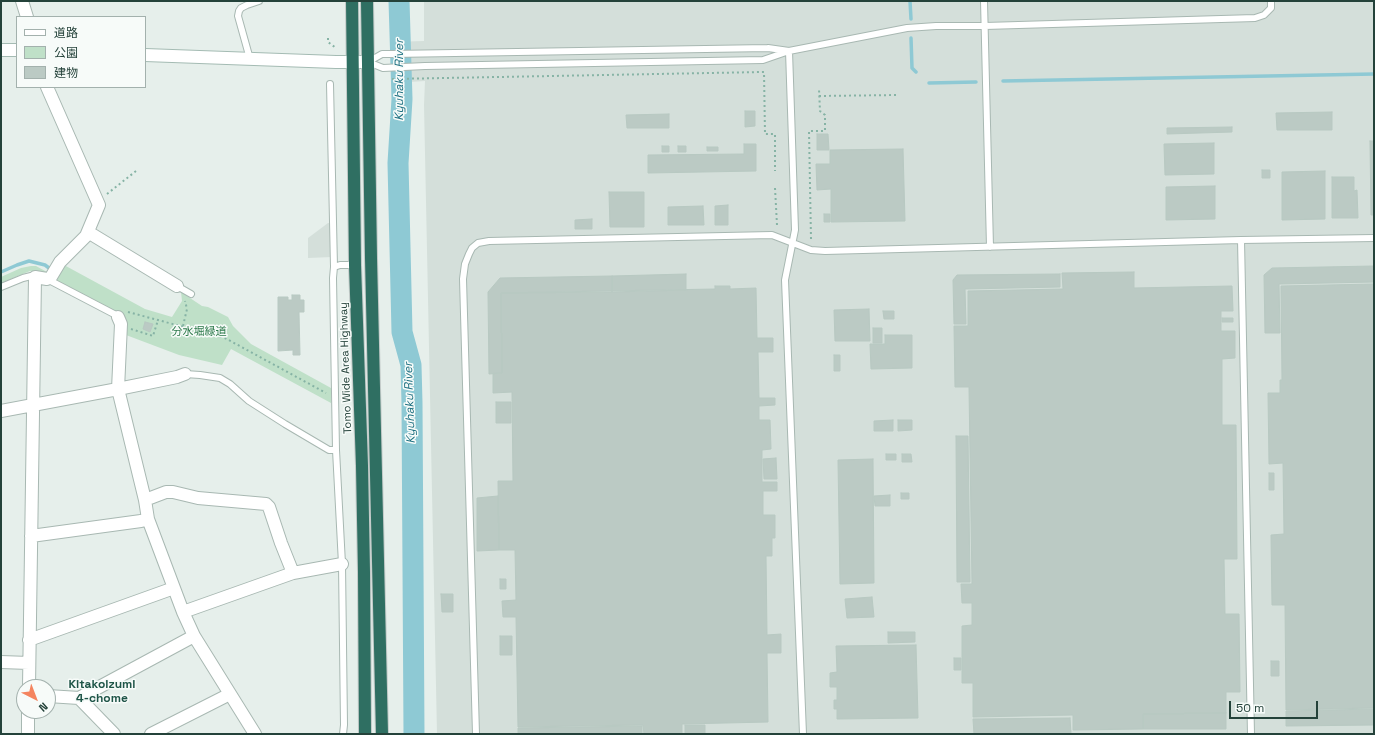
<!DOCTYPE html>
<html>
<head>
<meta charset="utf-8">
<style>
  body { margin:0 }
  #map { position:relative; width:1375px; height:735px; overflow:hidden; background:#e6efeb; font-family:"Space Grotesk","Noto Sans JP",sans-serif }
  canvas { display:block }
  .frame { position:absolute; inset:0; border:2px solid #24423a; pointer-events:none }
  .legend { position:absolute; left:16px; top:16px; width:130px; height:72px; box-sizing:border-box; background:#f7fbf9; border:1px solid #a3b1ad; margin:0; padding:5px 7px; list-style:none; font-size:12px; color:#24423a }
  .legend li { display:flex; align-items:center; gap:8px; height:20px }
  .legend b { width:20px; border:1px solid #a3b1ad }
  .north { position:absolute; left:16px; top:679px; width:40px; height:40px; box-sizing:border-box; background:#f7fbf9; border:1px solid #a3b1ad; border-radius:50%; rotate:138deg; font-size:11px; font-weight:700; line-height:16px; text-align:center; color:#24423a }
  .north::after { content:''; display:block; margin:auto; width:14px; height:18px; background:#f4845f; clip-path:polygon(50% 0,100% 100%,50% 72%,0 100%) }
  .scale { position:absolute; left:1229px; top:701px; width:89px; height:18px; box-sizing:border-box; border:2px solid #24423a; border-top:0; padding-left:5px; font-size:12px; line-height:14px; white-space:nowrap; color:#24423a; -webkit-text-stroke:3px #f7fbf9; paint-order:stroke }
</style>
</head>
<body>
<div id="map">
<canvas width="1375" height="735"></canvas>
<div class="frame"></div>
<ul class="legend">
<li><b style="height:5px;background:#fff"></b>道路</li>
<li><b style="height:11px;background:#bfe0c8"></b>公園</li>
<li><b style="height:11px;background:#bbcac4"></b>建物</li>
</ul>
<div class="north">N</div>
<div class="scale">50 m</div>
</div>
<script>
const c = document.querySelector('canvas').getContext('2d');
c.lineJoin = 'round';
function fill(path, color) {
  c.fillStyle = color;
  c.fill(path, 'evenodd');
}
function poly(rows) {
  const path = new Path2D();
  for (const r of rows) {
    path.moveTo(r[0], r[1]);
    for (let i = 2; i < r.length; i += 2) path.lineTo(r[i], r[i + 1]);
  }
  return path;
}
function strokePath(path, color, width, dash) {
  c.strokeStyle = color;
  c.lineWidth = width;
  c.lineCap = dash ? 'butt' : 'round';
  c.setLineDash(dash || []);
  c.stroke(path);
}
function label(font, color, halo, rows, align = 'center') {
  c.font = font + ' "Space Grotesk","Noto Sans JP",sans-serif';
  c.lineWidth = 3;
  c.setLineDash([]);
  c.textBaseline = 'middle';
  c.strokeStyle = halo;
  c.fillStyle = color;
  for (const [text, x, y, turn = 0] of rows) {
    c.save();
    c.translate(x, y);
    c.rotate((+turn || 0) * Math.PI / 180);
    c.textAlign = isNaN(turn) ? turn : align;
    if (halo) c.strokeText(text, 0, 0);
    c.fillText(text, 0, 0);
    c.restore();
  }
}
fill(poly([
  [424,1,1374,1,1374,734,437,734,424,105,425,81,393,83,392,42,424,41],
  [328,223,331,223,332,257,308,258,308,238]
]), '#d4dfda');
fill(poly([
  [64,265,145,309,172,317,182,301,181,292,202,306,208,307,228,317,233,326,251,344,331,388,331,403,231,349,222,365,179,355,126,335,125,317,123,315,56,281,56,274],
  [31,266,36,266,47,272,46,274,33,271,30,271,1,283,1,277,21,268]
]), '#bfe0c8');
strokePath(poly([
  [910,1,911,19],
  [911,38,912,68,916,72],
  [1003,81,1374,74],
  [929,83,976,82],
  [1,272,17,265,29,261,45,265,49,268]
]), '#8ec9d4', 3.5);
strokePath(poly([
  [399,1,402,99,398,163,402,332,411,365,412,403,414,734]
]), '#8ec9d4', 21);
const building = poly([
  [745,111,755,111,755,126,745,127,745,111],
  [1332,112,1332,130,1277,130,1276,113,1332,112],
  [669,114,669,128,627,128,626,115,669,114],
  [1232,127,1232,132,1167,134,1167,128,1232,127],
  [817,134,828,134,829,150,817,150,817,134],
  [1370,141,1374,141,1374,215,1371,215,1370,141],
  [1214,143,1214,174,1165,175,1164,144,1214,143],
  [744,144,756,144,756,171,648,173,648,155,744,154,744,144],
  [662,146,669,146,669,152,662,152,662,146],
  [678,146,686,146,686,152,678,152,678,146],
  [707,147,718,147,718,151,707,151,707,147],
  [903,149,905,221,831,222,831,189,817,190,816,164,830,164,830,150,903,149],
  [1262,170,1270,170,1270,178,1262,178,1262,170],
  [1325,171,1325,219,1282,220,1282,172,1325,171],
  [1332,177,1354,177,1354,191,1357,190,1358,218,1332,218,1332,177],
  [1215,186,1215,219,1166,220,1166,187,1215,186],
  [609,192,644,192,644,227,610,227,609,192],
  [728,205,728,225,715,225,715,206,728,205],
  [703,206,704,225,668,225,668,207,703,206],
  [824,214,830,214,830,222,824,222,824,214],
  [592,219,592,229,575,229,575,220,592,219],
  [1374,266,1374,282,1279,284,1280,333,1265,333,1264,275,1272,268,1374,266],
  [1134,272,1134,288,1232,286,1233,311,1221,311,1221,331,1235,331,1235,358,1222,359,1222,425,1236,425,1237,559,1224,559,1225,614,1239,614,1240,692,1226,692,1226,713,1143,714,1143,729,1073,730,1073,715,973,717,973,683,962,683,962,626,972,625,972,603,962,603,961,584,972,584,969,387,955,387,954,326,968,326,968,291,1063,289,1062,273,1134,272],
  [686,274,686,290,612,292,612,276,686,274],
  [1060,274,1060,287,965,289,966,324,954,324,953,280,957,275,1060,274],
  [612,276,612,292,501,293,502,373,489,374,488,292,500,278,612,276],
  [1374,284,1374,708,1286,710,1285,605,1272,605,1271,535,1284,534,1283,463,1269,464,1268,393,1280,393,1280,380,1282,380,1281,286,1374,284],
  [715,286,730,286,730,289,756,288,757,338,773,338,773,352,758,352,759,398,775,398,775,405,759,406,759,420,770,420,771,449,762,450,762,482,777,482,777,491,763,491,763,515,775,515,775,538,772,538,772,556,766,556,767,635,781,634,781,653,767,653,768,722,682,724,682,734,644,734,643,725,518,727,516,617,503,617,502,601,516,600,515,550,499,550,498,481,513,481,512,392,493,393,493,373,502,373,501,293,715,289,715,286],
  [292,295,300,295,300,300,304,300,304,312,299,312,300,355,293,355,293,350,278,351,278,297,288,297,288,300,292,300,292,295],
  [869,309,870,341,835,341,834,310,869,309],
  [883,311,894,311,894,319,884,319,883,311],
  [1222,318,1233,318,1233,322,1222,322,1222,318],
  [145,322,153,324,150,332,143,329,145,322],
  [873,328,882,328,882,343,873,343,873,328],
  [885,335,912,335,912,368,871,369,870,344,885,344,885,335],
  [834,355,840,355,840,371,834,371,834,355],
  [496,402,511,402,511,423,496,423,496,402],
  [893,420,893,431,874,431,874,421,893,420],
  [898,420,912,420,912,430,898,431,898,420],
  [956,436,968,436,970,582,957,582,956,436],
  [886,454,896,454,896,460,886,460,886,454],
  [902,454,911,454,912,462,902,462,902,454],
  [776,458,777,479,764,479,763,459,776,458],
  [873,459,874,583,840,584,838,460,873,459],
  [1269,473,1274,473,1274,490,1269,490,1269,473],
  [901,493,909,493,909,499,901,499,901,493],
  [890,495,890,506,875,506,874,496,890,495],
  [498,496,499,550,477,551,477,498,498,496],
  [500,579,506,579,506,589,500,589,500,579],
  [441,594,453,594,453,612,442,612,441,594],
  [872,597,874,617,847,618,845,599,872,597],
  [888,632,915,632,915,642,888,643,888,632],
  [500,636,512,636,512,655,500,655,500,636],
  [916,645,918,718,837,719,837,709,834,709,834,700,837,700,837,687,830,687,830,673,837,672,836,646,916,645],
  [954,658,961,658,961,670,954,670,954,658],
  [1271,661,1279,661,1279,676,1271,676,1271,661],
  [1374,709,1374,725,1286,726,1286,711,1374,709],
  [1226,713,1226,729,1143,729,1143,714,1226,713],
  [1070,718,1071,734,974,734,973,719,1070,718],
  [685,725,705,725,705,734,685,734,685,725],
  [642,726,642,734,518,734,518,728,642,726]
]);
fill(building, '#bbcac4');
strokePath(building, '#b8c9c2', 1);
const lane = poly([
  [984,1,990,247],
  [768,48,789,51,763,60,425,66,383,68,368,62,382,54,392,54,768,48],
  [250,59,238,16,239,11,241,8,247,5,259,1],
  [330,84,334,267],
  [1241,240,1251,734],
  [47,279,114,314,118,317],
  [177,286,191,294],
  [1,287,23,278,31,276,35,277],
  [185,374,200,375,220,378,230,384,249,401,285,424,329,450,336,450],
  [343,734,344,725,342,564,336,450,333,278,334,267,340,265,355,265],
  [476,734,463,279,465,264,469,254,472,248,478,243,489,241,772,235,811,250,825,251,1241,240,1374,238],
  [803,734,785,280,795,230,789,51,907,28,936,26,985,26,1255,18,1264,15,1271,8,1271,1]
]);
const street = poly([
  [22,1,27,17],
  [88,232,177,286],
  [118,317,121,324,118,389,145,500,148,519,183,612,194,636,255,734],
  [1,411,118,389,177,377,185,374],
  [145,500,166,492,173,492,198,498,266,504,269,507,281,543,293,573],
  [31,536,141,521,148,519],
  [183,612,293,573,342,564],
  [29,640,174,588],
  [1,662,29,663],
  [29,687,35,277,47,279,51,277,60,262,86,236,99,205,47,87],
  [48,696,79,698,114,734],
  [79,698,194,636],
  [28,734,28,711],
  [151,734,230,694]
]);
const secondary = poly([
  [1,50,17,50],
  [145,55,336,62,368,62]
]);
const highway = poly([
  [352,1,355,265,362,466,364,572,365,734],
  [367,1,371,258,382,734]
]);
strokePath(lane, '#a8b8b2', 8);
strokePath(street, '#a8b8b2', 14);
strokePath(secondary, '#a4bbb3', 14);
strokePath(highway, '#c2cac8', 14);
strokePath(poly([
  [328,38,328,42,336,48],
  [392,79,763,72,764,72,765,134,775,134,775,171],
  [819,96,899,95],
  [775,188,777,225],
  [107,194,136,171],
  [811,239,809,131,825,131,825,115,820,111,819,89],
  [128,312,225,338,326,393],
  [183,326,187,309,185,301],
  [131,329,153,336,158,320]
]), '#86b3a5', 2, [2, 3]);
strokePath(lane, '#fff', 6);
strokePath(street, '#fff', 12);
strokePath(secondary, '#fff', 12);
strokePath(highway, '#2f6f62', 12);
label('11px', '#2d7a4b', '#f7fbf9', [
  ["分水堀緑道",199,332]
]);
label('11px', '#24423a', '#f7fbf9', [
  ["Tomo Wide Area Highway",346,368,-92]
]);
label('italic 12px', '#1c6f80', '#f7fbf9', [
  ["Kyuhaku River",400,80,-90],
  ["Kyuhaku River",410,403,-92]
]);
label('bold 12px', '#1f5548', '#f7fbf9', [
  ["Kitakoizumi",102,685],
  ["4-chome",102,699]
]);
</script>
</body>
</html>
